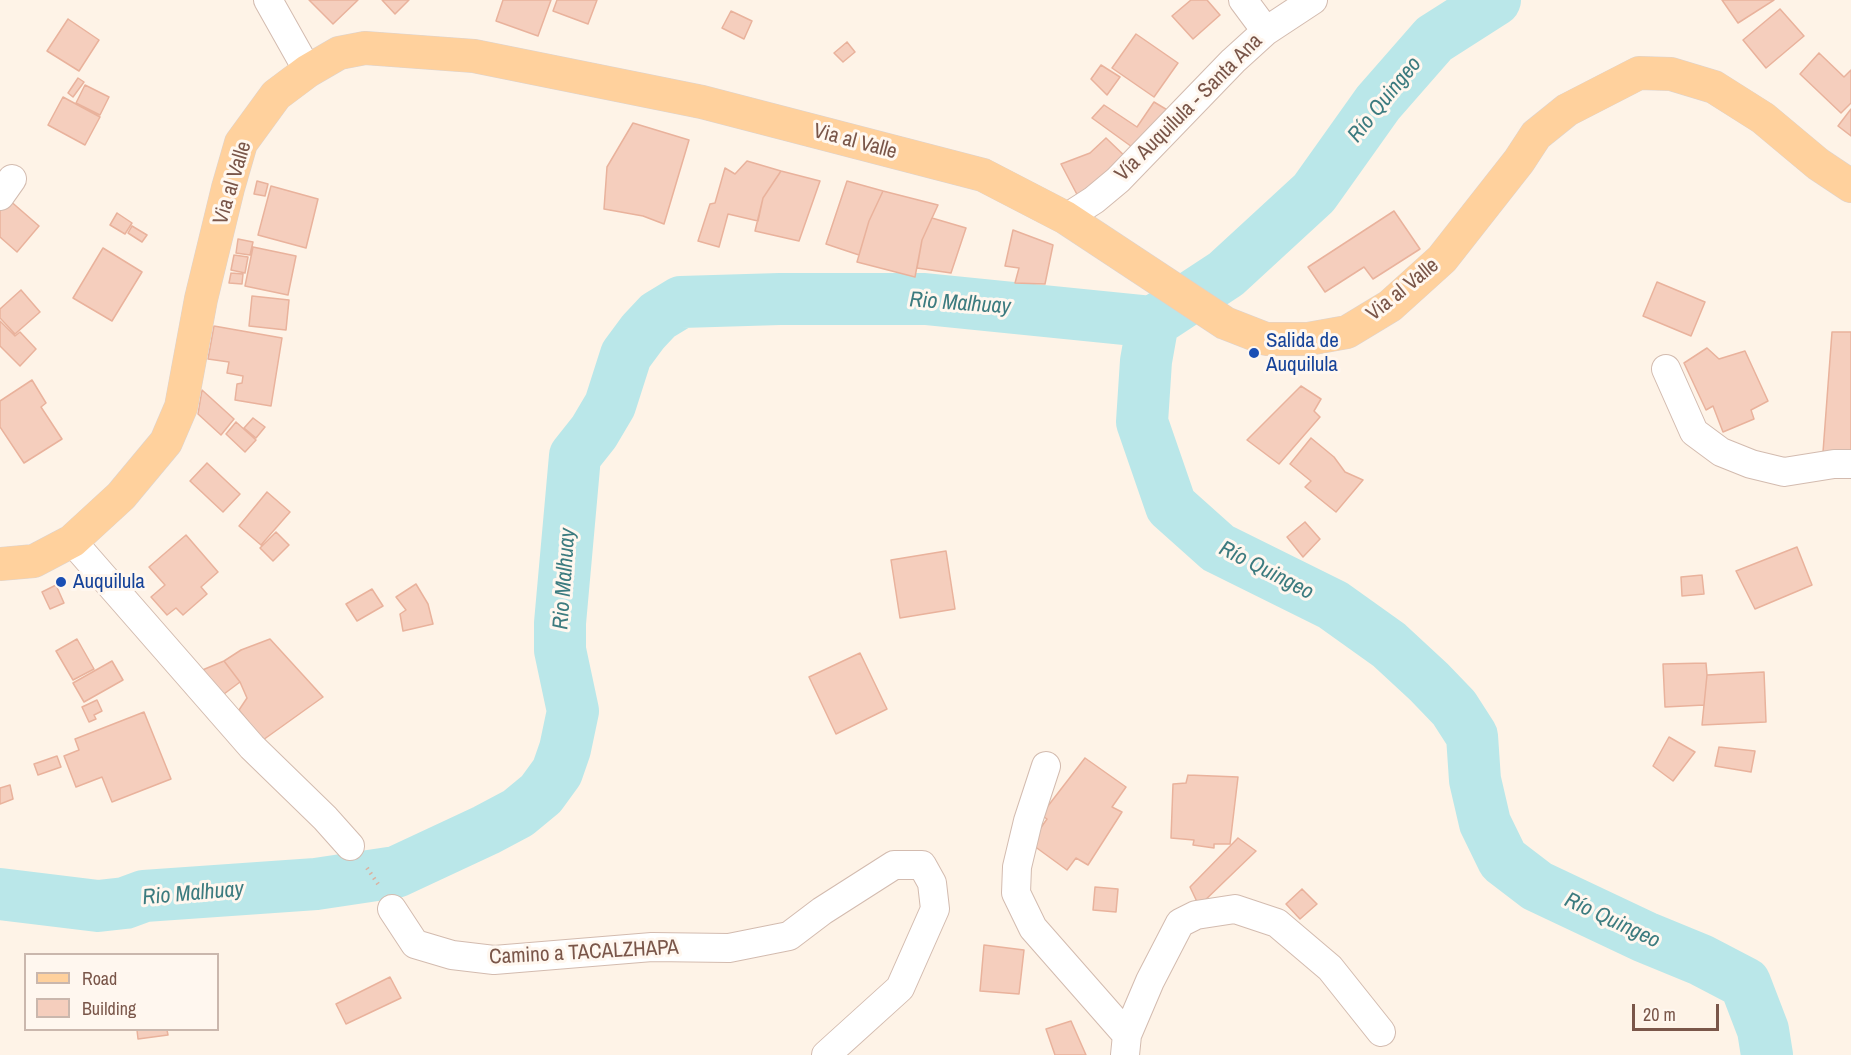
<!DOCTYPE html>
<html>
<head>
<meta charset="utf-8">
<style>
  body { margin:0 }
  #map { position:relative; width:1851px; height:1055px; overflow:hidden; background:#fef3e7; font-family:"Archivo Narrow",sans-serif }
  canvas { display:block }
  .legend { position:absolute; left:24px; top:953px; width:195px; height:78px; box-sizing:border-box; background:#fff7ef; border:2px solid #cab7ad; margin:0; padding:8px 10px; list-style:none; font-size:18px; color:#7a5649 }
  .legend li { display:flex; align-items:center; gap:12px; height:30px }
  .legend b { width:30px; border:2px solid #cab7ad }
  .scale { position:absolute; left:1632px; top:1004px; width:87px; height:27px; box-sizing:border-box; border:3px solid #7a5649; border-top:0; padding-left:8px; font-size:18px; line-height:21px; white-space:nowrap; color:#7a5649; -webkit-text-stroke:4px #fff7ef; paint-order:stroke }
</style>
</head>
<body>
<div id="map">
<canvas width="1851" height="1055"></canvas>
<ul class="legend">
<li><b style="height:8px;background:#ffd19d"></b>Road</li>
<li><b style="height:16px;background:#f5cebd"></b>Building</li>
</ul>
<div class="scale">20 m</div>
</div>
<script>
const c = document.querySelector('canvas').getContext('2d');
c.lineJoin = 'round';
function poly(rows) {
  const path = new Path2D();
  for (const r of rows) {
    path.moveTo(r[0], r[1]);
    for (let i = 2; i < r.length; i += 2) path.lineTo(r[i], r[i + 1]);
  }
  return path;
}
function strokePath(path, color, width, dash) {
  c.strokeStyle = color;
  c.lineWidth = width;
  c.lineCap = dash ? 'butt' : 'round';
  c.setLineDash(dash || []);
  c.stroke(path);
}
function fill(path, color) {
  c.fillStyle = color;
  c.fill(path, 'evenodd');
}
function label(font, color, halo, rows, align = 'center') {
  c.font = font + ' "Archivo Narrow",sans-serif';
  c.lineWidth = 6;
  c.setLineDash([]);
  c.textBaseline = 'middle';
  c.strokeStyle = halo;
  c.fillStyle = color;
  for (const [text, x, y, turn = 0] of rows) {
    c.save();
    c.translate(x, y);
    c.rotate((+turn || 0) * Math.PI / 180);
    c.textAlign = isNaN(turn) ? turn : align;
    if (halo) c.strokeText(text, 0, 0);
    c.fillText(text, 0, 0);
    c.restore();
  }
}
strokePath(poly([
  [1495,0,1434,39,1378,103,1314,193,1226,274,1153,322,1146,361,1142,422,1171,506,1218,548,1333,605,1389,645,1429,682,1454,708,1472,736,1475,780,1485,823,1503,860,1537,886,1645,937,1701,960,1745,983,1763,1030,1767,1055],
  [0,894,98,906,125,903,144,896,316,884,396,872,486,830,518,813,541,794,557,772,565,749,573,711,560,650,560,623,575,456,594,432,610,405,626,355,643,332,658,316,681,302,780,299,925,299,1153,322]
]), '#bae7e9', 52);
const building = poly([
  [309,0,358,0,333,24,309,0],
  [382,0,409,0,395,14,382,0],
  [503,0,551,0,538,36,496,21,503,0],
  [557,0,597,0,588,24,553,11,557,0],
  [1191,0,1207,0,1220,15,1193,39,1172,16,1191,0],
  [1722,0,1774,0,1738,23,1722,0],
  [1780,9,1804,36,1766,68,1743,40,1780,9],
  [731,11,752,21,744,39,722,28,731,11],
  [68,19,99,40,79,71,47,51,68,19],
  [1136,34,1178,63,1154,97,1112,68,1136,34],
  [847,42,855,52,843,62,834,53,847,42],
  [1819,53,1844,77,1851,70,1851,103,1841,113,1800,74,1819,53],
  [1101,65,1120,77,1107,95,1091,79,1101,65],
  [78,78,84,82,73,97,68,93,78,78],
  [85,85,109,97,100,115,76,103,85,85],
  [63,97,100,117,85,145,48,125,63,97],
  [1154,102,1169,111,1139,152,1092,118,1104,105,1137,127,1154,102],
  [1851,109,1851,136,1838,126,1851,109],
  [633,123,689,140,664,224,643,216,604,209,607,167,633,123],
  [1106,138,1131,162,1081,202,1061,164,1090,153,1106,138],
  [747,161,781,171,763,198,758,221,728,214,719,247,698,241,710,204,715,203,725,168,735,174,747,161],
  [781,171,820,181,799,241,755,231,763,198,781,171],
  [257,181,268,184,265,196,254,194,257,181],
  [847,181,883,191,869,221,859,255,826,244,847,181],
  [271,186,318,199,306,248,258,235,271,186],
  [883,191,938,205,922,240,915,277,857,262,869,221,883,191],
  [8,199,39,226,17,252,0,237,0,208,8,199],
  [1394,211,1420,249,1373,279,1364,267,1325,292,1308,267,1394,211],
  [117,213,132,223,125,234,110,225,117,213],
  [932,218,966,228,951,273,917,268,922,240,932,218],
  [132,226,147,235,142,242,128,233,132,226],
  [1013,230,1053,245,1045,284,1015,283,1019,268,1005,266,1013,230],
  [238,239,253,242,250,255,236,253,238,239],
  [253,247,296,256,288,295,245,286,253,247],
  [103,248,142,272,112,321,73,298,103,248],
  [234,255,248,257,245,273,231,270,234,255],
  [231,273,243,274,242,284,229,283,231,273],
  [1657,282,1705,302,1691,336,1643,316,1657,282],
  [21,290,40,312,15,334,0,318,0,309,21,290],
  [252,296,289,300,286,330,249,326,252,296],
  [0,321,15,336,20,332,36,349,20,366,0,346,0,321],
  [214,326,282,338,271,406,235,400,237,384,242,383,243,376,227,373,229,362,208,359,214,326],
  [1832,332,1851,332,1851,454,1823,452,1832,332],
  [1707,348,1719,359,1745,351,1768,401,1751,410,1754,419,1723,432,1713,406,1706,410,1684,363,1707,348],
  [32,380,46,403,41,407,62,439,24,463,0,427,0,401,32,380],
  [1301,386,1321,399,1314,411,1320,417,1279,464,1247,440,1301,386],
  [202,390,234,419,221,435,198,414,202,390],
  [253,418,265,427,256,438,244,428,253,418],
  [236,422,256,440,245,452,226,434,236,422],
  [1311,438,1334,457,1345,472,1363,480,1336,512,1305,487,1311,481,1290,464,1311,438],
  [207,463,240,494,223,512,190,481,207,463],
  [267,492,290,512,261,545,239,526,267,492],
  [1305,522,1320,539,1303,557,1287,537,1305,522],
  [276,532,289,545,273,561,260,548,276,532],
  [186,535,218,572,201,587,207,594,183,615,176,608,167,615,151,597,165,585,149,567,186,535],
  [1797,547,1812,585,1755,609,1736,571,1797,547],
  [946,551,955,609,900,618,891,560,946,551],
  [1702,575,1704,594,1682,596,1681,577,1702,575],
  [416,584,428,604,433,624,403,631,400,614,406,610,396,597,416,584],
  [56,585,64,603,50,609,42,592,56,585],
  [372,589,383,606,357,621,346,604,372,589],
  [77,639,94,669,73,680,56,651,77,639],
  [270,639,323,697,263,740,239,710,247,698,240,682,224,661,241,650,270,639],
  [860,653,887,709,836,734,809,677,860,653],
  [112,661,123,680,84,702,73,683,112,661],
  [224,661,240,682,224,694,200,671,224,661],
  [1706,663,1707,675,1704,705,1665,707,1663,664,1706,663],
  [1764,672,1766,722,1702,725,1707,675,1764,672],
  [97,700,102,711,94,715,96,719,89,722,82,707,97,700],
  [144,712,171,779,112,802,102,777,76,787,64,756,79,750,75,739,144,712],
  [1669,737,1695,752,1673,781,1653,766,1669,737],
  [1719,747,1755,751,1751,772,1715,766,1719,747],
  [57,756,61,767,38,775,34,764,57,756],
  [1085,758,1126,787,1112,807,1122,812,1088,865,1076,858,1067,870,1030,843,1047,819,1041,815,1085,758],
  [1188,775,1238,777,1230,844,1214,844,1214,848,1193,845,1194,840,1171,838,1173,784,1186,783,1188,775],
  [10,785,13,799,0,804,0,788,10,785],
  [1238,838,1256,851,1199,906,1190,887,1238,838],
  [1095,887,1118,889,1116,912,1093,910,1095,887],
  [1302,889,1317,904,1300,919,1286,904,1302,889],
  [984,945,1024,950,1019,994,980,991,984,945],
  [390,977,401,998,346,1024,336,1004,390,977],
  [1071,1021,1086,1055,1055,1055,1046,1029,1071,1021],
  [137,1030,167,1030,168,1035,138,1039,137,1030]
]);
fill(building, '#f5cebd');
strokePath(building, '#e9b29c', 1.5);
const minor = poly([
  [268,0,308,71],
  [1243,0,1266,31],
  [0,196,12,179],
  [1066,218,1094,200,1118,180,1233,61,1266,31,1313,0],
  [1666,369,1694,432,1721,452,1751,464,1784,472,1834,464,1851,464],
  [72,541,252,747,325,818,350,846],
  [1046,766,1028,821,1017,867,1016,893,1033,928,1127,1035,1125,1055],
  [392,909,415,944,452,955,494,960,652,947,729,948,789,936,822,911,894,865,922,865,932,883,935,909,900,988,826,1055],
  [1127,1035,1150,981,1180,923,1196,915,1235,909,1277,923,1330,968,1381,1032]
]);
const major = poly([
  [0,564,34,561,72,541,121,496,166,442,181,407,201,299,228,188,241,143,276,95,308,71,339,53,365,48,474,56,702,102,983,175,1066,218,1225,323,1266,339,1308,339,1347,332,1390,306,1442,259,1519,161,1536,135,1567,110,1639,73,1671,74,1714,87,1763,118,1818,164,1851,186]
]);
strokePath(minor, '#d3bbaf', 30);
strokePath(major, '#dcd3d0', 34);
strokePath(poly([
  [367,868,378,884]
]), '#dab1a0', 4, [1.5, 4.5]);
strokePath(minor, '#fff', 28);
strokePath(major, '#ffd19d', 33);
for (const [x, y, r, color] of [
  [1254,353,6,"#1a4fb4"],
  [61,582,6,"#1a4fb4"]
]) {
  const dot = new Path2D();
  dot.arc(x, y, r, 0, 2 * Math.PI);
  c.fillStyle = color;
  c.fill(dot);
  strokePath(dot, '#fff7ef', 2);
}
label('21px', '#7a5649', '#fff7ef', [
  ["Vía Auquilula - Santa Ana",1189,108,-45],
  ["Via al Valle",855,142,15],
  ["Via al Valle",233,183,-73],
  ["Via al Valle",1403,290,-39],
  ["Camino a TACALZHAPA",584,953,-3]
]);
label('21px', '#164399', '#fff7ef', [
  ["Salida de",1266,341],
  ["Auquilula",1266,365],
  ["Auquilula",73,582]
], 'left');
label('italic 22px', '#3c7b7f', '#fff7ef', [
  ["Río Quingeo",1385,100,-51],
  ["Rio Malhuay",960,304,4],
  ["Río Quingeo",1266,571,27],
  ["Rio Malhuay",565,579,-86],
  ["Rio Malhuay",193,894,-5],
  ["Río Quingeo",1612,921,25]
]);
</script>
</body>
</html>
